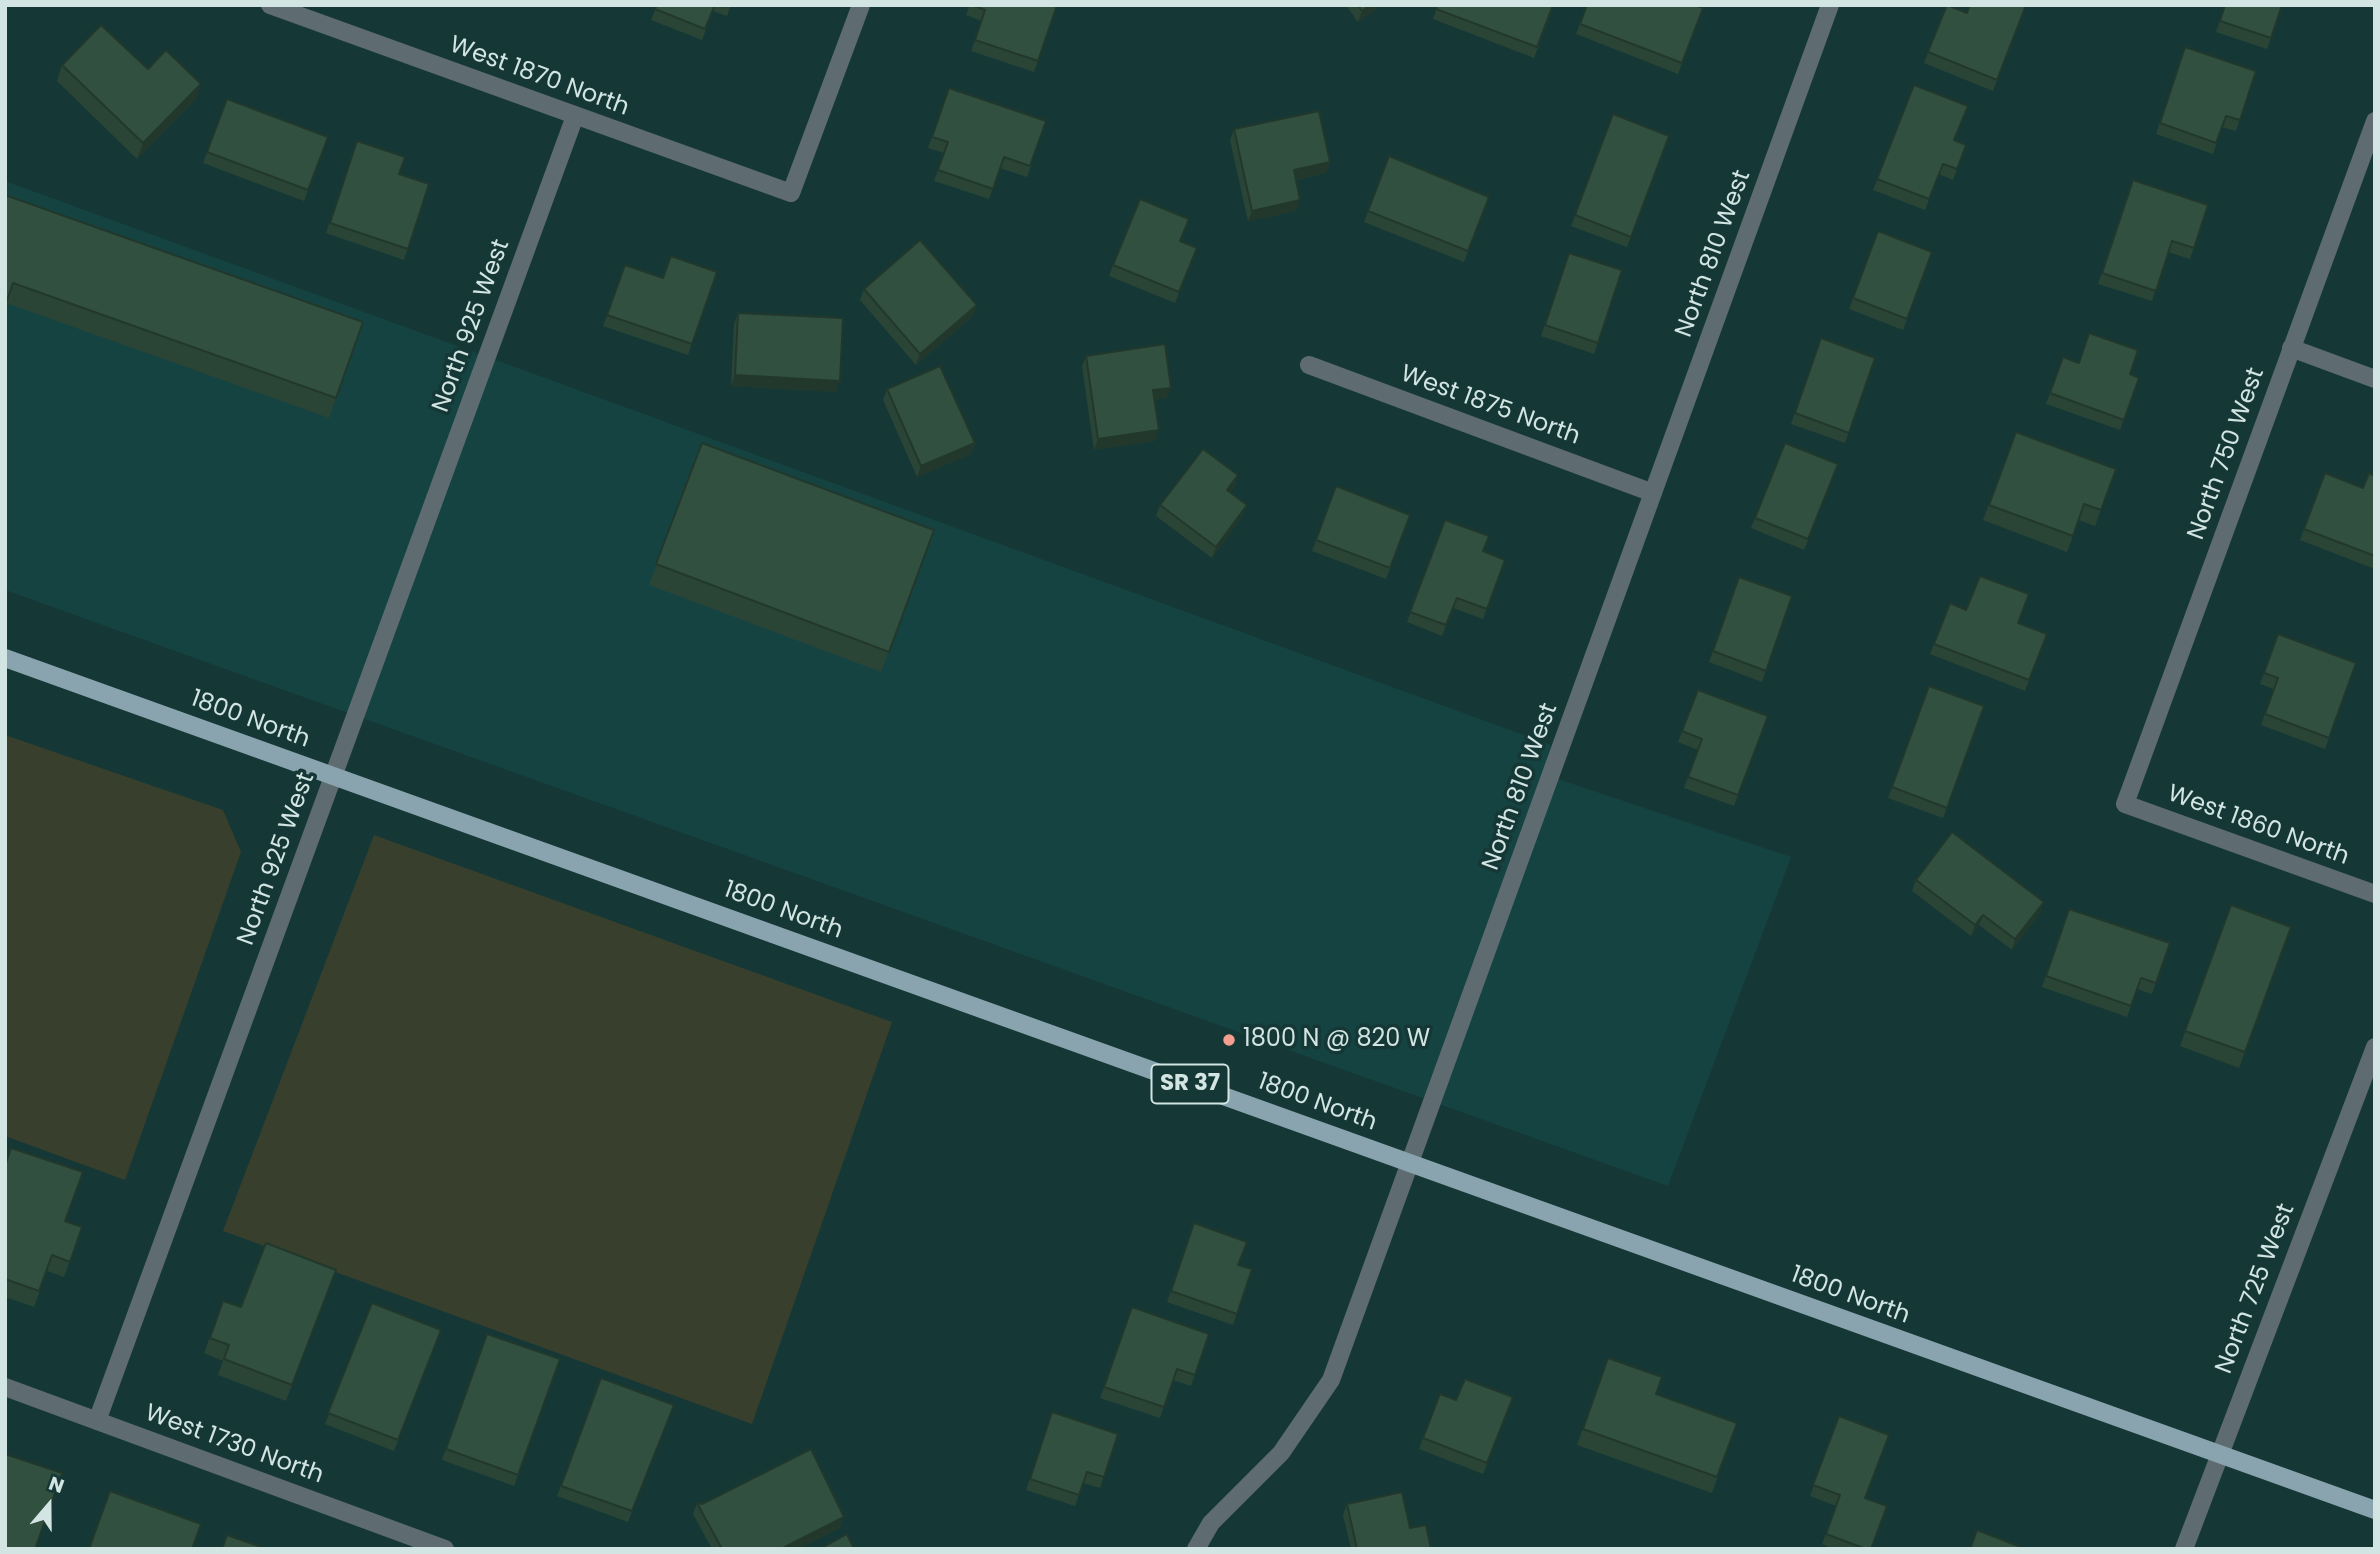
<!DOCTYPE html>
<html>
<head>
<meta charset="utf-8">
<style>
  body { margin:0 }
  #map { position:relative; width:2380px; height:1554px; overflow:hidden; background:#153836; font-family:Poppins,sans-serif }
  canvas { display:block }
  .frame { position:absolute; inset:0; border:7px solid #d2e5e3; pointer-events:none }
  .north { position:absolute; left:14px; top:1470px; width:70px; height:70px; -webkit-text-stroke:5px #153836; paint-order:stroke; rotate:20deg; font-size:19px; font-weight:700; line-height:28px; text-align:center; color:#d2e5e3 }
  .north::after { content:''; display:block; margin:auto; width:24px; height:32px; background:#d2e5e3; clip-path:polygon(50% 0,100% 100%,50% 72%,0 100%) }
</style>
</head>
<body>
<div id="map">
<canvas width="2380" height="1554"></canvas>
<div class="frame"></div>
<div class="north">N</div>
</div>
<script>
const c = document.querySelector('canvas').getContext('2d');
c.lineJoin = 'round';
function fill(path, color) {
  c.fillStyle = color;
  c.fill(path, 'evenodd');
}
function poly(rows) {
  const path = new Path2D();
  for (const r of rows) {
    path.moveTo(r[0], r[1]);
    for (let i = 2; i < r.length; i += 2) path.lineTo(r[i], r[i + 1]);
  }
  return path;
}
function strokePath(path, color, width, dash) {
  c.strokeStyle = color;
  c.lineWidth = width;
  c.lineCap = dash ? 'butt' : 'round';
  c.setLineDash(dash || []);
  c.stroke(path);
}
function label(font, color, halo, rows, align = 'center') {
  c.font = font + ' Poppins,sans-serif';
  c.lineWidth = 7;
  c.setLineDash([]);
  c.textBaseline = 'middle';
  c.strokeStyle = halo;
  c.fillStyle = color;
  for (const [text, x, y, turn = 0] of rows) {
    c.save();
    c.translate(x, y);
    c.rotate((+turn || 0) * Math.PI / 180);
    c.textAlign = isNaN(turn) ? turn : align;
    if (halo) c.strokeText(text, 0, 0);
    c.fillText(text, 0, 0);
    c.restore();
  }
}
fill(poly([
  [5,181,1551,745,1543,774,1791,857,1668,1186,5,590]
]), '#154341');
fill(poly([
  [5,735,223,810,241,852,125,1180,5,1136],
  [374,835,892,1022,752,1424,223,1231]
]), '#383f2d');
strokePath(poly([
  [270,5,791,193,861,5],
  [2375,121,2125,804,2375,894],
  [2291,348,2375,379],
  [1309,365,1653,493],
  [5,1387,445,1549],
  [97,1421,575,116],
  [1196,1549,1211,1523,1281,1453,1331,1380,1830,5],
  [2184,1549,2375,1047]
]), '#5e6b70', 18);
strokePath(poly([
  [5,658,2375,1510]
]), '#89a4af', 18);
fill(poly([
  [657,5,731,5,727,16,713,11,702,40,651,20],
  [970,5,1057,5,1034,72,971,51,982,21,966,15],
  [1346,5,1382,5,1358,22],
  [1438,5,1554,5,1534,58,1433,19],
  [1587,5,1703,8,1678,74,1576,34],
  [1947,5,1967,13,2026,5,1993,91,1924,63],
  [2225,5,2282,5,2267,49,2216,32],
  [2185,47,2256,71,2236,131,2222,127,2213,154,2156,134],
  [62,65,148,69,201,84,195,100,137,159,57,81],
  [1914,85,1954,140,1966,145,1953,180,1939,174,1925,210,1873,190],
  [949,88,1046,121,1027,177,1000,168,989,199,934,181,944,153,928,148],
  [227,99,328,137,304,201,203,163],
  [1613,114,1669,136,1627,247,1571,226],
  [1234,129,1330,162,1326,173,1296,180,1300,200,1296,211,1248,221,1230,140],
  [357,141,399,174,429,184,404,260,326,233],
  [1389,156,1489,197,1464,262,1364,222],
  [2133,180,2208,205,2190,259,2168,252,2152,301,2098,284],
  [5,195,363,322,329,418,6,303],
  [1878,231,1932,252,1903,330,1849,309],
  [1180,241,1193,259,1175,303,1109,276,1113,265],
  [1569,253,1622,270,1594,354,1541,336],
  [625,265,663,278,717,272,688,355,603,326],
  [864,289,973,316,916,365,860,300],
  [738,313,836,392,731,386,734,324],
  [1821,338,1875,358,1845,443,1791,424],
  [1086,356,1167,398,1154,400,1155,441,1094,450,1082,366],
  [2063,357,2079,363,2139,378,2120,430,2046,404],
  [887,389,975,443,971,454,917,477,883,400],
  [2016,432,2116,469,2095,526,2079,520,2067,552,1983,520],
  [702,443,934,530,881,672,649,585],
  [1785,443,1838,464,1804,550,1751,528],
  [2325,473,2363,488,2375,476,2375,569,2300,540],
  [1235,486,1230,492,1243,516,1212,558,1156,516,1160,505],
  [1336,486,1410,515,1386,579,1312,551],
  [1445,520,1483,551,1505,560,1483,619,1453,608,1442,636,1407,622],
  [1739,577,1792,596,1762,682,1709,662],
  [1950,603,1966,610,2019,623,2047,634,2025,691,1930,654],
  [2278,634,2356,663,2325,749,2261,725,2274,689,2260,684],
  [1929,686,1984,706,1943,818,1888,798],
  [1698,690,1768,716,1734,806,1684,788,1698,750,1678,742],
  [1916,880,2040,913,2012,950,1979,925,1971,936,1912,891],
  [2231,905,2291,927,2239,1068,2180,1046],
  [2069,909,2170,943,2152,994,2137,989,2127,1017,2042,987],
  [5,1165,65,1221,82,1227,64,1277,47,1271,34,1307,5,1297],
  [1194,1223,1238,1265,1252,1269,1233,1325,1167,1302],
  [336,1270,286,1401,218,1375,223,1361,204,1353,223,1301,241,1307],
  [372,1303,441,1330,394,1451,325,1424],
  [1132,1307,1209,1334,1191,1386,1173,1380,1160,1418,1100,1398],
  [487,1334,560,1359,514,1486,442,1460],
  [1608,1358,1656,1394,1737,1423,1712,1493,1577,1445],
  [601,1378,674,1405,628,1522,557,1496],
  [1440,1394,1456,1400,1513,1397,1483,1474,1419,1449],
  [1052,1412,1118,1434,1100,1488,1083,1483,1075,1506,1026,1490],
  [1839,1416,1865,1498,1871,1549,1833,1549,1822,1544,1836,1506,1810,1496],
  [697,1503,840,1528,798,1549,712,1549,693,1514],
  [1347,1504,1410,1528,1431,1549,1351,1549,1343,1515]
]), '#2a4536');
fill(poly([
  [1370,5,1382,5,1358,22,1362,11],
  [201,84,195,100,137,159,143,143],
  [1330,162,1326,173,1290,181,1294,170],
  [1300,200,1296,211,1248,221,1252,211],
  [977,305,973,316,916,365,920,354],
  [735,375,840,381,836,392,731,386],
  [1171,388,1167,398,1149,401,1153,390],
  [1159,430,1155,441,1094,450,1098,439],
  [975,443,971,454,917,477,921,466],
  [1238,475,1235,486,1223,501,1227,490],
  [1247,505,1243,516,1212,558,1216,547],
  [2044,902,2040,913,2012,950,2015,939],
  [1983,915,1979,925,1971,936,1975,925],
  [844,1517,840,1528,798,1549,781,1549]
]), '#22382c');
const building = poly([
  [657,5,715,5,705,29,655,9,657,5],
  [972,5,1057,5,1038,61,975,40,985,10,972,5],
  [1358,5,1370,5,1362,11,1358,5],
  [1438,5,1553,5,1537,47,1436,9,1438,5],
  [1587,5,1695,5,1703,8,1682,63,1580,24,1587,5],
  [1947,5,1967,13,1970,5,2026,5,1997,80,1928,52,1947,5],
  [2225,5,2282,5,2271,38,2220,21,2225,5],
  [101,25,148,69,166,50,201,84,143,143,62,65,101,25],
  [2185,47,2256,71,2240,120,2226,116,2216,143,2160,123,2185,47],
  [1914,85,1968,106,1954,140,1966,145,1957,169,1943,164,1929,199,1877,179,1914,85],
  [949,88,1046,121,1030,166,1004,157,993,189,938,170,948,142,932,137,949,88],
  [227,99,328,137,308,190,207,152,227,99],
  [1319,111,1330,162,1294,170,1300,200,1252,211,1234,129,1319,111],
  [1613,114,1669,136,1631,237,1575,215,1613,114],
  [357,141,405,157,399,174,429,184,408,249,330,223,357,141],
  [1389,156,1489,197,1468,251,1368,211,1389,156],
  [2133,180,2208,205,2194,248,2172,241,2156,291,2102,273,2133,180],
  [5,195,363,322,336,398,13,283,5,306,5,195],
  [1140,199,1189,219,1180,241,1197,248,1179,292,1113,265,1140,199],
  [1878,231,1932,252,1907,319,1853,298,1878,231],
  [920,240,977,305,920,354,864,289,920,240],
  [1569,253,1622,270,1598,343,1545,325,1569,253],
  [671,256,717,272,692,344,607,315,625,265,663,278,671,256],
  [738,313,843,318,840,381,735,375,738,313],
  [2089,333,2138,350,2130,374,2139,378,2124,420,2050,393,2063,357,2079,363,2089,333],
  [1821,338,1875,358,1849,433,1795,413,1821,338],
  [1165,344,1171,388,1153,390,1159,430,1098,439,1086,356,1165,344],
  [940,366,975,443,921,466,887,389,940,366],
  [2016,432,2116,469,2101,510,2084,504,2073,536,1989,505,2016,432],
  [702,443,934,530,889,652,656,564,702,443],
  [1785,443,1838,464,1808,539,1755,518,1785,443],
  [1203,449,1238,475,1227,490,1247,505,1216,547,1160,505,1203,449],
  [2325,473,2363,488,2369,473,2375,476,2375,556,2304,529,2325,473],
  [1336,486,1410,515,1390,568,1316,540,1336,486],
  [1445,520,1489,536,1483,551,1505,560,1487,609,1457,598,1446,625,1410,612,1445,520],
  [1980,576,2029,594,2018,623,2047,634,2029,680,1934,644,1950,603,1966,610,1980,576],
  [1739,577,1792,596,1766,671,1713,651,1739,577],
  [2278,634,2356,663,2329,738,2265,714,2278,678,2264,673,2278,634],
  [1929,686,1984,706,1947,808,1892,787,1929,686],
  [1698,690,1768,716,1738,795,1688,777,1702,739,1682,731,1698,690],
  [1952,832,2044,902,2015,939,1983,915,1975,925,1916,880,1952,832],
  [2231,905,2291,927,2245,1052,2185,1031,2231,905],
  [2069,909,2170,943,2156,983,2141,978,2131,1006,2046,976,2069,909],
  [11,1148,83,1172,65,1221,82,1227,70,1262,52,1255,39,1291,5,1279,5,1166,11,1148],
  [1194,1223,1247,1242,1238,1265,1252,1269,1237,1314,1171,1291,1194,1223],
  [266,1243,336,1270,292,1385,224,1359,229,1345,210,1338,223,1301,241,1307,266,1243],
  [372,1303,441,1330,398,1440,328,1413,372,1303],
  [1132,1307,1209,1334,1195,1375,1177,1369,1164,1407,1104,1387,1132,1307],
  [487,1334,560,1359,518,1475,446,1449,487,1334],
  [1608,1358,1662,1377,1656,1394,1737,1423,1717,1477,1583,1429,1608,1358],
  [601,1378,674,1405,632,1511,561,1486,601,1378],
  [1465,1379,1513,1397,1487,1463,1423,1438,1440,1394,1456,1400,1465,1379],
  [1052,1412,1118,1434,1104,1477,1087,1472,1079,1495,1030,1479,1052,1412],
  [1839,1416,1889,1435,1865,1498,1887,1506,1871,1549,1866,1549,1826,1534,1840,1495,1813,1485,1839,1416],
  [811,1449,844,1517,781,1549,722,1549,697,1503,702,1504,811,1449],
  [5,1454,62,1473,35,1549,5,1549,5,1454],
  [110,1491,201,1524,192,1549,89,1549,110,1491],
  [1402,1492,1410,1528,1426,1525,1431,1549,1357,1549,1347,1504,1402,1492],
  [1977,1530,2026,1549,1970,1549,1977,1530],
  [847,1534,854,1549,820,1549,847,1534],
  [227,1535,267,1549,222,1549,227,1535]
]);
fill(building, '#31503f');
strokePath(building, '#22382c', 2);
for (const [x, y, r, color] of [
  [1229,1040,7,"#f59d8e"]
]) {
  const dot = new Path2D();
  dot.arc(x, y, r, 0, 2 * Math.PI);
  c.fillStyle = color;
  c.fill(dot);
  strokePath(dot, '#153836', 2.5);
}
for (const [x, y, w] of [
  [1190,1084,77]
]) {
  const box = new Path2D();
  box.roundRect(x - w / 2, y - 19.5, w, 39, 5);
  c.fillStyle = '#153836';
  c.fill(box);
  strokePath(box, '#d2e5e3', 2);
}
label('bold 23px', '#d2e5e3', null, [
  ["SR 37",1190,1084]
]);
label('24px', '#d2e5e3', '#153836', [
  ["West 1870 North",539,77,20],
  ["North 810 West",1714,254,-70],
  ["North 925 West",472,326,-70],
  ["West 1875 North",1490,406,20],
  ["North 750 West",2227,454,-70],
  ["1800 North",250,720,20],
  ["North 810 West",1521,787,-70],
  ["West 1860 North",2258,826,20],
  ["North 925 West",277,859,-70],
  ["1800 North",783,911,20],
  ["1800 North",1317,1103,20],
  ["North 725 West",2256,1289,-69],
  ["1800 North",1850,1296,20],
  ["West 1730 North",234,1445,20]
]);
label('24px', '#d2e5e3', '#153836', [
  ["1800 N @ 820 W",1243,1040]
], 'left');
</script>
</body>
</html>
